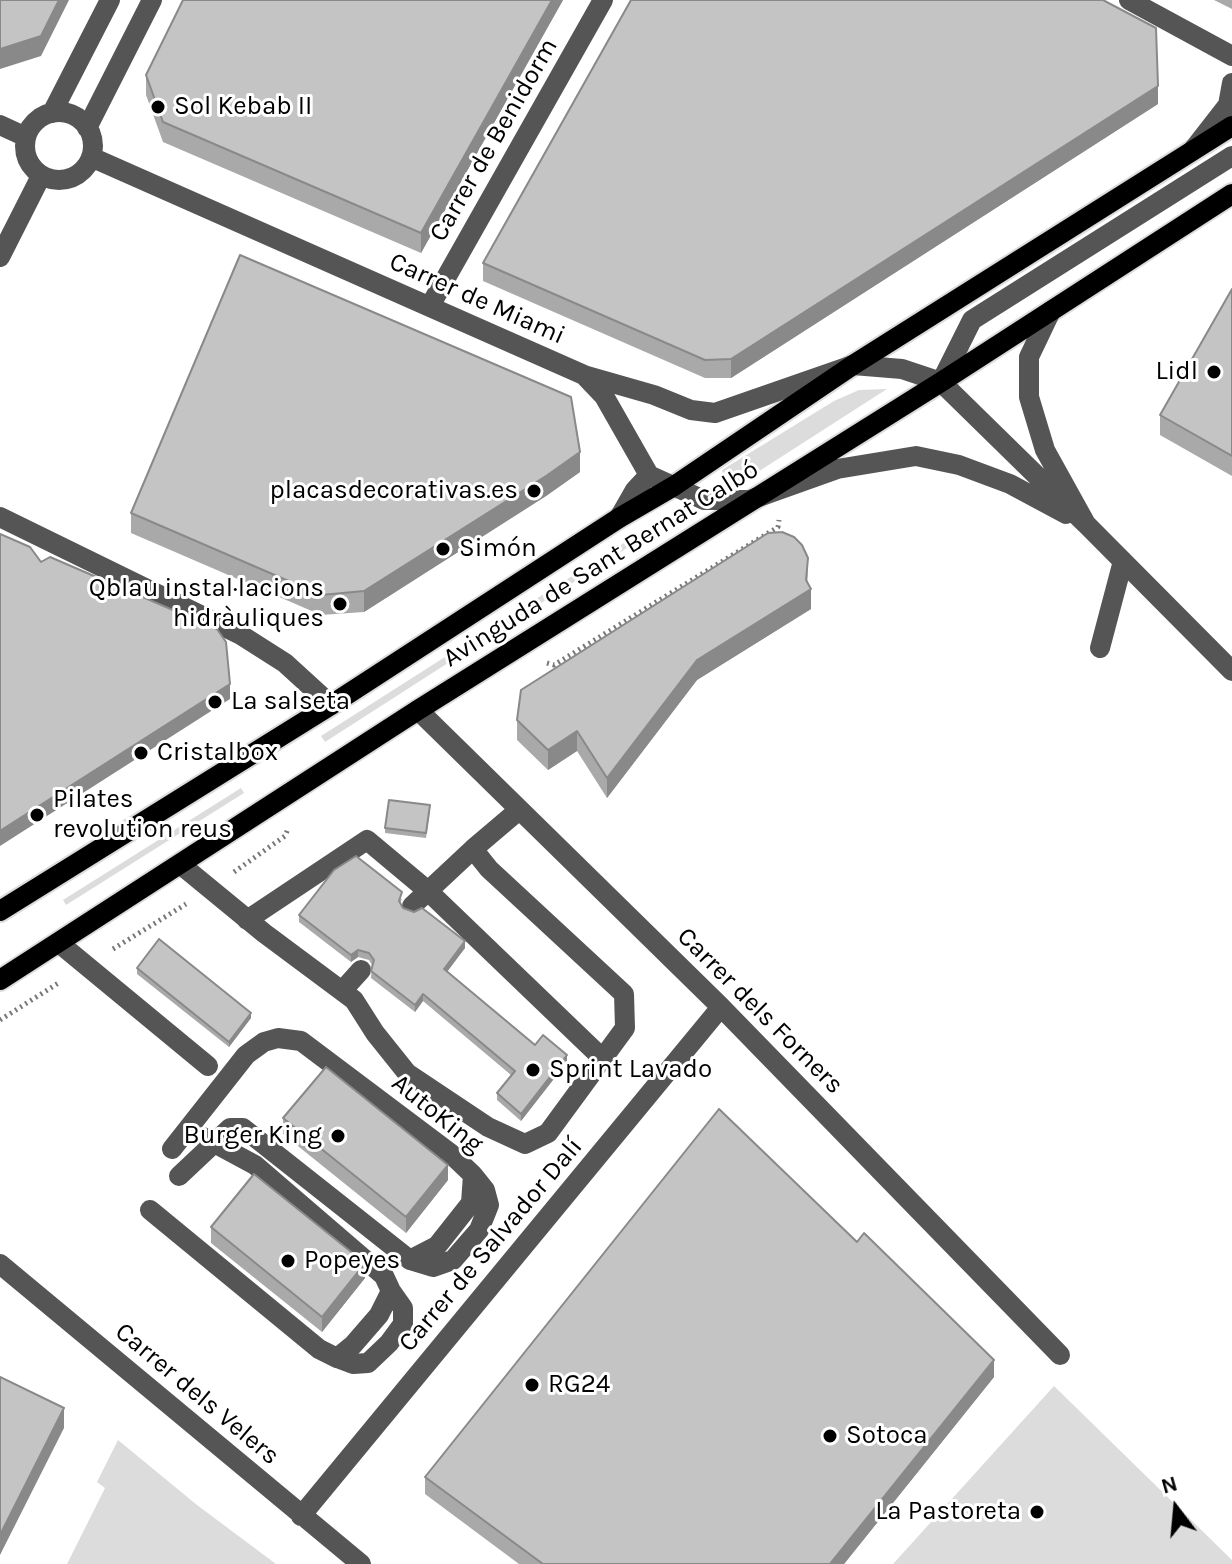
<!DOCTYPE html>
<html>
<head>
<meta charset="utf-8">
<style>
  body { margin:0 }
  #map { position:relative; width:1232px; height:1564px; overflow:hidden; background:#fff; font-family:Karla,sans-serif }
  canvas { display:block }
  .north { position:absolute; left:1136px; top:1468px; width:80px; height:80px; -webkit-text-stroke:6px #fff; paint-order:stroke; rotate:344deg; font-size:22px; font-weight:700; line-height:32px; text-align:center; color:#000 }
  .north::after { content:''; display:block; margin:auto; width:28px; height:36px; background:#000; clip-path:polygon(50% 0,100% 100%,50% 72%,0 100%) }
</style>
</head>
<body>
<div id="map">
<canvas width="1232" height="1564"></canvas>
<div class="north">N</div>
</div>
<script>
const c = document.querySelector('canvas').getContext('2d');
c.lineJoin = 'round';
function fill(path, color) {
  c.fillStyle = color;
  c.fill(path, 'evenodd');
}
function poly(rows) {
  const path = new Path2D();
  for (const r of rows) {
    if (r.length === 3) {
      path.moveTo(r[0] + r[2], r[1]);
      path.arc(r[0], r[1], r[2], 0, 2 * Math.PI);
      continue;
    }
    path.moveTo(r[0], r[1]);
    for (let i = 2; i < r.length; i += 2) path.lineTo(r[i], r[i + 1]);
  }
  return path;
}
function strokePath(path, color, width, dash) {
  c.strokeStyle = color;
  c.lineWidth = width;
  c.lineCap = dash ? 'butt' : 'round';
  c.setLineDash(dash || []);
  c.stroke(path);
}
function label(font, color, halo, rows, align = 'center') {
  c.font = font + ' Karla,sans-serif';
  c.lineWidth = 6;
  c.setLineDash([]);
  c.textBaseline = 'middle';
  c.strokeStyle = halo;
  c.fillStyle = color;
  for (const [text, x, y, turn = 0] of rows) {
    c.save();
    c.translate(x, y);
    c.rotate((+turn || 0) * Math.PI / 180);
    c.textAlign = isNaN(turn) ? turn : align;
    if (halo) c.strokeText(text, 0, 0);
    c.fillText(text, 0, 0);
    c.restore();
  }
}
fill(poly([
  [887,389,739,484,722,479,722,470,834,401,859,390],
  [638,534,641,539,325,742,321,736],
  [241,788,244,793,66,905,63,900],
  [1054,1386,1232,1560,1232,1564,893,1564],
  [118,1440,197,1505,276,1564,67,1564,105,1488,97,1482]
]), '#dcdcdc');
const major = poly([
  [0,911,331,705,619,518,674,486,853,365,1232,126],
  [0,980,418,710,941,382,1232,194]
]);
strokePath(major, '#dbdbdb', 24);
strokePath(poly([
  [547,663,554,665,778,527,779,520],
  [234,872,285,836,288,829],
  [113,949,186,904],
  [0,1020,60,982]
]), '#777', 5, [2, 4]);
strokePath(poly([
  [1129,0,1232,56],
  [59,146,34],
  [52,113,110,0],
  [0,125,26,137],
  [87,128,152,0],
  [1193,150,1228,105,1232,83],
  [91,157,584,375,654,395,691,410,715,413,853,365,902,369,941,382,1086,524],
  [0,257,41,176],
  [430,306,603,0],
  [1051,311,1029,357,1029,397,1045,450,1086,524,1232,671],
  [584,375,604,396,649,475,704,500,750,500,837,469,916,456,959,465,1010,484,1066,514],
  [941,382,972,320,1232,156],
  [0,517,241,635,285,663,331,705],
  [619,518,635,490,649,475],
  [1100,648,1123,561],
  [418,710,721,1007,1060,1355],
  [180,864,264,933,354,1000,375,1033,407,1073,488,1127,525,1144,548,1133,625,1028,624,994,489,869,473,849,519,810],
  [412,906,473,849],
  [247,920,367,840,428,891,603,1059],
  [59,943,208,1066],
  [342,991,361,970],
  [172,1149,246,1055,264,1042,278,1038,301,1041,450,1153,473,1175,471,1203,437,1246,410,1260,243,1128,230,1128,179,1176],
  [150,1210,319,1349,337,1358,353,1345,379,1315,391,1291,384,1276,255,1165,203,1137],
  [410,1260,433,1267,453,1260,479,1230,489,1205,485,1190,473,1175],
  [0,1264,361,1564],
  [337,1358,353,1364,368,1363,389,1343,403,1324,403,1308,391,1291],
  [301,1516,721,1007]
]), '#555', 20);
strokePath(major, '#000', 20);
fill(poly([
  [563,0,421,253,163,142,146,95,146,75],
  [1214,0,1232,0,1232,9],
  [1158,104,731,378,705,378,483,281,483,263],
  [1232,289,1232,476,1160,435,1160,415],
  [580,472,546,496,364,612,321,615,131,533,131,513],
  [808,583,811,609,697,680,607,798,577,751,548,770,517,740,517,720],
  [430,810,426,838,385,833,385,828],
  [402,899,400,903,403,908,465,948,447,971,535,1045,567,1062,521,1121,497,1100,497,1093,511,1075,423,1001,415,1012,371,978,372,965,369,960,358,957,351,962,299,922,299,915],
  [137,968,251,1018,229,1047,137,974],
  [283,1118,448,1180,406,1233,283,1134],
  [211,1227,365,1278,322,1332,211,1243],
  [994,1377,844,1564,519,1564,425,1494,425,1477]
]), '#a9a9a9');
fill(poly([
  [59,0,69,0,41,56,0,69,0,49],
  [552,0,563,0,421,253,421,233],
  [1158,86,1158,104,731,378,731,359],
  [580,452,580,472,546,496,364,612,364,591],
  [808,558,807,591,811,589,811,609,697,680,607,798,607,778,697,660],
  [230,684,230,699,0,846,0,831],
  [577,731,577,751,548,770,548,750],
  [465,941,465,948,444,976,444,969],
  [358,950,358,957,351,962,351,955],
  [423,994,423,1001,415,1012,415,1005],
  [251,1013,251,1018,229,1047,229,1042],
  [567,1055,567,1062,521,1121,521,1114],
  [448,1165,448,1180,406,1233,406,1217],
  [365,1263,365,1278,322,1332,322,1317],
  [994,1360,994,1377,844,1564,830,1564],
  [64,1408,64,1428,0,1555,0,1535]
]), '#898989');
const building = poly([
  [0,0,59,0,41,36,0,49,0,0],
  [183,0,552,0,421,233,163,122,146,75,183,0],
  [631,0,1103,0,1156,28,1158,86,731,359,705,360,483,263,631,0],
  [240,255,571,397,580,452,546,476,364,591,321,595,131,513,240,255],
  [1232,289,1232,456,1160,415,1232,289],
  [782,532,794,537,802,545,808,558,806,580,811,589,697,660,607,778,577,731,548,750,517,720,521,690,768,533,782,532],
  [0,534,30,547,41,562,50,557,217,629,226,642,230,684,0,831,0,534],
  [389,800,430,805,426,833,385,828,389,800],
  [356,856,402,892,399,901,403,908,414,912,422,908,465,941,444,969,535,1045,543,1035,567,1055,521,1114,497,1093,515,1071,423,994,415,1005,371,971,374,960,369,953,358,950,351,955,299,915,334,870,356,856],
  [159,939,251,1013,229,1042,137,968,159,939],
  [326,1067,448,1165,406,1217,283,1118,326,1067],
  [719,1109,857,1242,864,1233,994,1360,830,1564,543,1564,425,1477,719,1109],
  [254,1174,365,1263,322,1317,211,1227,254,1174],
  [0,1377,64,1408,0,1535,0,1377]
]);
fill(building, '#c4c4c4');
strokePath(building, '#898989', 2);
for (const [x, y, r, color] of [
  [158,107,8,"#000"],
  [1214,372,8,"#000"],
  [534,491,8,"#000"],
  [443,549,8,"#000"],
  [340,604,8,"#000"],
  [215,702,8,"#000"],
  [141,753,8,"#000"],
  [37,815,8,"#000"],
  [533,1070,8,"#000"],
  [338,1136,8,"#000"],
  [288,1261,8,"#000"],
  [532,1385,8,"#000"],
  [830,1436,8,"#000"],
  [1037,1512,8,"#000"]
]) {
  const dot = new Path2D();
  dot.arc(x, y, r, 0, 2 * Math.PI);
  c.fillStyle = color;
  c.fill(dot);
  strokePath(dot, '#fff', 3);
}
label('26px', '#000', '#fff', [
  ["Sol Kebab II",174,107],
  ["Lidl",1198,372,"right"],
  ["placasdecorativas.es",518,491,"right"],
  ["Simón",459,549],
  ["Qblau instal·lacions",324,589,"right"],
  ["hidràuliques",324,619,"right"],
  ["La salseta",231,702],
  ["Cristalbox",157,753],
  ["Pilates",53,800],
  ["revolution reus",53,830],
  ["Sprint Lavado",549,1070],
  ["Burger King",322,1136,"right"],
  ["Popeyes",304,1261],
  ["RG24",548,1385],
  ["Sotoca",846,1436],
  ["La Pastoreta",1021,1512,"right"]
], 'left');
label('26px', '#000', '#fff', [
  ["Carrer de Benidorm",494,140,-60],
  ["Carrer de Miami",477,299,24],
  ["Avinguda de Sant Bernat Calbó",601,564,-32],
  ["Carrer dels Forners",760,1011,45],
  ["AutoKing",437,1114,39],
  ["Carrer de Salvador Dalí",491,1245,-50],
  ["Carrer dels Velers",197,1394,40]
]);
</script>
</body>
</html>
